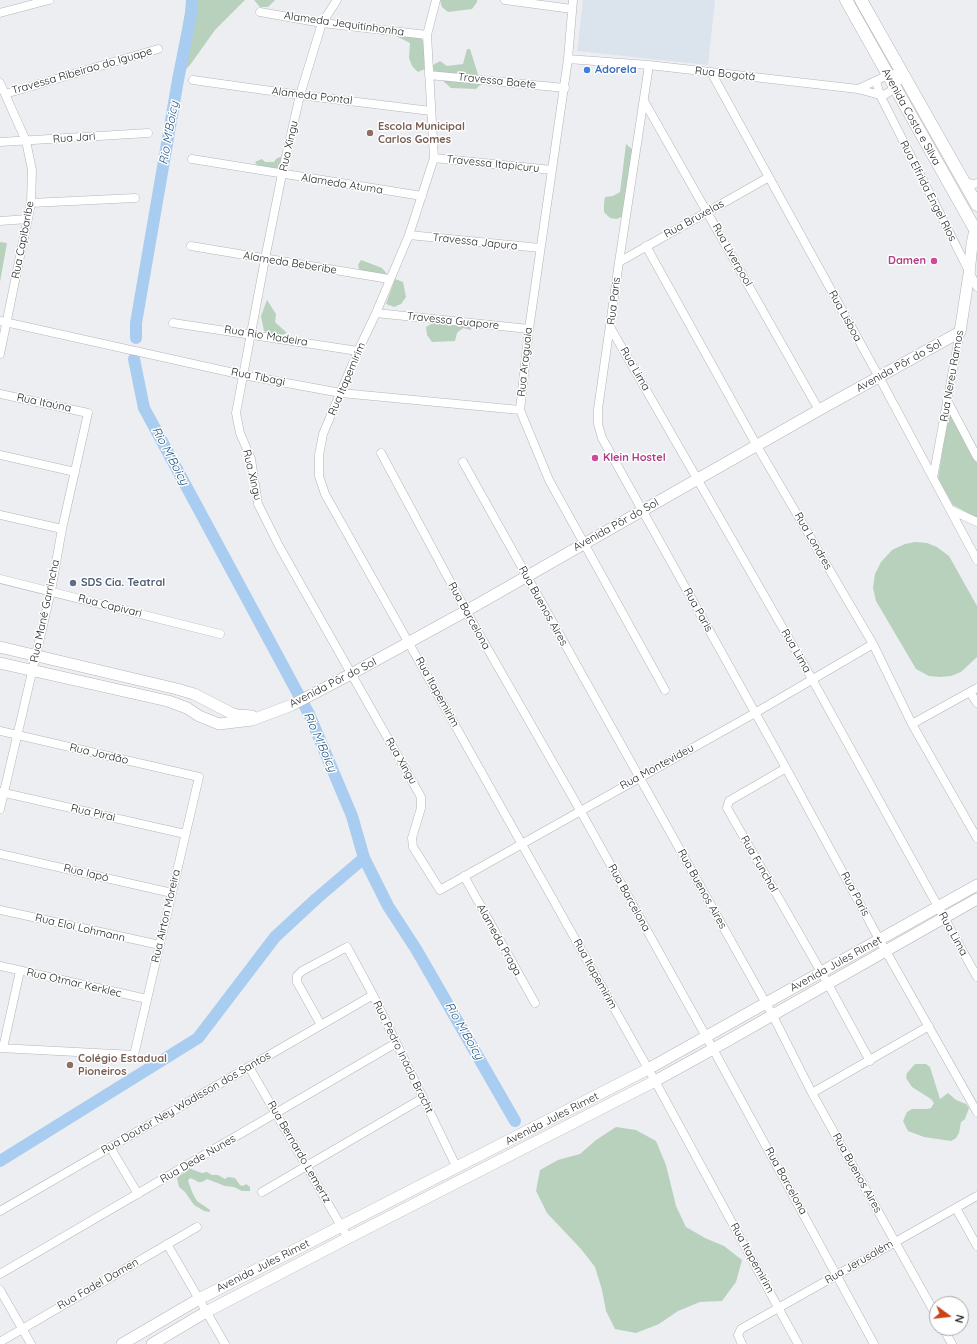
<!DOCTYPE html>
<html>
<head>
<meta charset="utf-8">
<style>
  body { margin:0 }
  #map { position:relative; width:977px; height:1344px; overflow:hidden; background:#eceef2; font-family:Quicksand,sans-serif }
  canvas { display:block }
  .north { position:absolute; left:929px; top:1296px; width:40px; height:40px; box-sizing:border-box; background:#fff; border:1px solid #a8a8a9; border-radius:50%; rotate:105deg; font-size:11px; font-weight:700; line-height:16px; text-align:center; color:#252627 }
  .north::after { content:''; display:block; margin:auto; width:14px; height:18px; background:#ca4216; clip-path:polygon(50% 0,100% 100%,50% 72%,0 100%) }
</style>
</head>
<body>
<div id="map">
<canvas width="977" height="1344"></canvas>
<div class="north">N</div>
</div>
<script>
const c = document.querySelector('canvas').getContext('2d');
c.lineJoin = 'round';
function fill(path, color) {
  c.fillStyle = color;
  c.fill(path, 'evenodd');
}
function poly(rows) {
  const path = new Path2D();
  for (const r of rows) {
    path.moveTo(r[0], r[1]);
    for (let i = 2; i < r.length; i += 2) path.lineTo(r[i], r[i + 1]);
  }
  return path;
}
function strokePath(path, color, width, dash) {
  c.strokeStyle = color;
  c.lineWidth = width;
  c.lineCap = dash ? 'butt' : 'round';
  c.setLineDash(dash || []);
  c.stroke(path);
}
function label(font, color, halo, rows, align = 'center') {
  c.font = font + ' Quicksand,sans-serif';
  c.lineWidth = 3;
  c.setLineDash([]);
  c.textBaseline = 'middle';
  c.strokeStyle = halo;
  c.fillStyle = color;
  for (const [text, x, y, turn = 0] of rows) {
    c.save();
    c.translate(x, y);
    c.rotate((+turn || 0) * Math.PI / 180);
    c.textAlign = isNaN(turn) ? turn : align;
    if (halo) c.strokeText(text, 0, 0);
    c.fillText(text, 0, 0);
    c.restore();
  }
}
fill(poly([
  [583,0,715,0,708,65,577,51]
]), '#dbe3ed');
fill(poly([
  [187,0,245,0,215,30,190,65,184,71,176,67],
  [254,0,275,0,268,7,260,7],
  [440,0,477,0,477,2,472,9,448,12,442,7],
  [388,32,418,32,425,45,425,69,418,72,412,66,409,58,410,43],
  [467,49,470,49,481,84,476,89,451,88,434,73,433,65,440,61,447,66,463,64],
  [626,144,633,150,625,215,617,219,610,218,604,212,604,204,605,197,613,196,620,192],
  [281,157,283,160,283,166,278,170,259,168,255,162,262,159,265,162,274,162,277,158],
  [0,242,7,243,0,282],
  [361,260,382,268,387,274,381,276,364,272,359,269,358,265],
  [395,279,403,282,406,297,401,304,394,307,386,304],
  [267,300,276,314,275,322,287,333,279,336,264,331,261,316],
  [465,320,472,322,471,330,463,328,457,333,455,341,432,342,427,335,426,327,433,323],
  [950,411,977,463,977,518,953,505,938,479,944,440],
  [915,542,927,543,937,547,949,556,977,606,977,657,961,672,951,676,940,677,929,676,916,669,876,601,873,588,875,574,881,562,892,550,905,544],
  [915,1064,926,1064,930,1067,940,1099,948,1093,956,1100,966,1104,969,1108,965,1119,961,1122,959,1133,956,1138,951,1141,924,1137,908,1131,903,1121,907,1112,912,1109,927,1109,931,1108,934,1103,931,1099,912,1087,906,1078,907,1073],
  [616,1127,636,1130,656,1141,666,1165,676,1206,686,1227,705,1238,724,1246,742,1260,736,1282,722,1301,700,1302,678,1311,659,1324,636,1333,615,1329,606,1311,602,1290,595,1267,581,1249,547,1213,536,1191,540,1170,558,1160,580,1154,596,1140],
  [188,1168,202,1173,207,1172,212,1175,218,1175,225,1179,228,1177,235,1178,240,1185,243,1186,246,1184,250,1187,250,1191,242,1191,234,1187,225,1186,207,1179,202,1182,198,1182,195,1180,190,1178,188,1181,193,1194,197,1201,210,1210,210,1212,204,1211,194,1205,185,1192,179,1187,177,1178,180,1175,186,1172]
]), '#b8d1bd');
strokePath(poly([
  [136,338,136,323,178,80,191,15,192,0],
  [134,359,144,408,309,714,352,816,364,858,388,906,416,949,515,1121],
  [0,1161,198,1038,275,937,316,899,364,858]
]), '#a9cdf0', 12);
const street = poly([
  [337,0,322,23,300,95,282,174,265,259,236,413,240,433,251,459,258,504,279,546,421,797,421,808,412,838,413,847,440,890,755,713,873,644],
  [436,0,427,35,434,158,409,235,376,313,358,351,323,434,319,455,319,476,325,494,655,1081,798,1344],
  [505,0,572,9],
  [573,0,568,59,529,329,520,410,549,480,665,690],
  [260,12,322,23,427,35],
  [0,13,49,0],
  [568,59,649,65,858,89,880,95,886,94,895,88,901,73],
  [649,65,619,262,598,409,598,424,602,438,786,768,879,939,977,1112],
  [711,72,879,377,977,560],
  [429,75,565,88],
  [193,80,300,95,431,111],
  [876,81,880,95,977,287],
  [0,83,26,141,32,170,31,203,0,354],
  [858,89,888,75,892,74],
  [5,94,158,49],
  [644,101,819,410],
  [0,142,148,133],
  [434,158,552,170],
  [192,159,422,196],
  [963,182,974,184,977,183],
  [31,203,135,198],
  [0,221,28,219],
  [409,235,540,248],
  [191,246,389,279],
  [646,246,757,446,873,644,912,724,977,838],
  [619,262,769,177],
  [376,313,529,329],
  [0,321,243,375,341,393,520,410],
  [173,323,358,351],
  [610,327,812,679,977,977],
  [0,394,88,413,62,529,51,591,0,809],
  [947,400,977,457],
  [381,453,466,611,580,810,713,1049,874,1344],
  [0,455,75,472],
  [463,462,773,1016,812,1093,937,1317],
  [933,478,960,332],
  [951,510,977,522],
  [0,515,62,529],
  [0,579,220,634],
  [970,692,977,703],
  [912,724,977,688],
  [0,731,199,777,134,1055,0,1048],
  [786,768,729,801,727,808,828,984,870,1061],
  [0,792,185,834],
  [0,854,172,893],
  [464,876,535,1003],
  [0,910,160,945],
  [0,966,147,999],
  [321,1025,297,982,297,976,302,971,347,947,373,995,457,1168],
  [3,1048,20,971],
  [249,1067,348,1238],
  [812,1093,929,1026],
  [110,1147,138,1194],
  [262,1192,423,1098],
  [956,1208,977,1246],
  [0,1211,373,995],
  [167,1244,225,1344],
  [0,1274,396,1043],
  [0,1290,31,1344],
  [943,1328,952,1344],
  [0,1342,197,1227],
  [742,1344,738,1335,741,1329,977,1196]
]);
const secondary = poly([
  [0,647,177,689,194,694,231,713,237,715,252,716],
  [0,663,168,701,187,708,199,716,219,724,252,720,292,705,351,674,466,611,819,410,960,332,969,274,972,244,975,230],
  [122,1344,199,1299,648,1069,977,885],
  [152,1344,206,1312,348,1238,655,1081,713,1049,977,899]
]);
const primary = poly([
  [846,0,977,233],
  [861,0,977,205]
]);
strokePath(street, '#b3b5b9', 9);
strokePath(secondary, '#b3b5b9', 12);
strokePath(primary, '#b3b5b9', 13);
strokePath(street, '#fff', 8);
strokePath(secondary, '#fff', 11);
strokePath(primary, '#fff', 12);
for (const [x, y, r, color] of [
  [587,70,4,"#3f7fe0"],
  [370,133,4,"#8d6e63"],
  [934,261,4,"#d1479c"],
  [595,458,4,"#d1479c"],
  [73,583,4,"#5c6f8a"],
  [70,1065,4,"#8d6e63"]
]) {
  const dot = new Path2D();
  dot.arc(x, y, r, 0, 2 * Math.PI);
  c.fillStyle = color;
  c.fill(dot);
  strokePath(dot, '#fff', 1.5);
}
label('11px', '#252627', '#fff', [
  ["Alameda Jequitinhonha",344,24,8],
  ["Travessa Ribeirao do Iguape",82,71,-16],
  ["Rua Bogotá",725,74,6],
  ["Travessa Baete",497,81,6],
  ["Alameda Pontal",312,96,7],
  ["Avenida Costa e Silva",911,117,61],
  ["Rua Jari",74,138,-4],
  ["Rua Xingu",289,146,-77],
  ["Travessa Itapicuru",493,164,6],
  ["Alameda Atuma",342,184,9],
  ["Rua Elfrida Engel Rios",928,191,63],
  ["Rua Bruxelas",694,219,-29],
  ["Rua Capibaribe",23,240,-79],
  ["Travessa Japura",475,242,6],
  ["Rua Liverpool",732,255,61],
  ["Alameda Beberibe",290,263,9],
  ["Rua Paris",614,301,-83],
  ["Rua Lisboa",845,316,61],
  ["Travessa Guapore",453,321,6],
  ["Rua Rio Madeira",266,336,9],
  ["Rua Araguaia",525,362,-84],
  ["Avenida Pôr do Sol",899,366,-29],
  ["Rua Lima",635,369,60],
  ["Rua Nereu Ramos",952,376,-80],
  ["Rua Tibagi",258,377,11],
  ["Rua Itapemirim",347,379,-67],
  ["Rua Itaúna",44,403,12],
  ["Rua Xingu",252,475,77],
  ["Avenida Pôr do Sol",616,525,-29],
  ["Rua Londres",813,541,60],
  ["Rua Capivari",110,606,14],
  ["Rua Buenos Aires",543,606,61],
  ["Rua Paris",698,610,61],
  ["Rua Mané Garrincha",45,611,-78],
  ["Rua Barcelona",469,616,61],
  ["Rua Lima",796,651,60],
  ["Avenida Pôr do Sol",333,683,-27],
  ["Rua Itapemirim",437,692,61],
  ["Rua Jordão",99,754,13],
  ["Rua Xingu",401,761,60],
  ["Rua Montevideu",657,767,-29],
  ["Rua Pirai",93,813,13],
  ["Rua Funchal",759,864,60],
  ["Rua Iapó",86,873,13],
  ["Rua Buenos Aires",702,889,61],
  ["Rua Paris",855,894,62],
  ["Rua Barcelona",629,898,61],
  ["Rua Airton Moreira",166,916,-77],
  ["Rua Eloi Lohmann",80,928,13],
  ["Rua Lima",953,934,61],
  ["Alameda Praga",499,940,61],
  ["Avenida Jules Rimet",836,964,-29],
  ["Rua Itapemirim",595,974,61],
  ["Rua Otmar Kerklec",74,983,13],
  ["Rua Pedro Inácio Bracht",403,1057,64],
  ["Rua Doutor Ney Wadisson dos Santos",186,1103,-30],
  ["Avenida Jules Rimet",552,1119,-27],
  ["Rua Bernardo Lemertz",299,1152,60],
  ["Rua Dede Nunes",198,1159,-30],
  ["Rua Buenos Aires",857,1173,61],
  ["Rua Barcelona",786,1181,61],
  ["Rua Itapemirim",752,1258,61],
  ["Rua Jerusalém",859,1262,-30],
  ["Avenida Jules Rimet",263,1266,-27],
  ["Rua Fadel Damen",98,1284,-30]
]);
label('bold 11px', '#366cbe', '#fff', [
  ["Adorela",595,70]
], 'left');
label('bold 11px', '#785e54', '#fff', [
  ["Escola Municipal",378,127],
  ["Carlos Gomes",378,140],
  ["Colégio Estadual",78,1059],
  ["Pioneiros",78,1072]
], 'left');
label('bold 11px', '#b23c85', '#fff', [
  ["Damen",926,261],
  ["Klein Hostel",603,458,"left"]
], 'right');
label('bold 11px', '#4e5e75', '#fff', [
  ["SDS Cia. Teatral",81,583]
], 'left');
label('italic 12px', '#1e517e', '#fff', [
  ["Rio M'Boicy",169,133,-80],
  ["Rio M'Boicy",170,456,62],
  ["Rio M'Boicy",320,742,66],
  ["Rio M'Boicy",464,1031,60]
]);
</script>
</body>
</html>
